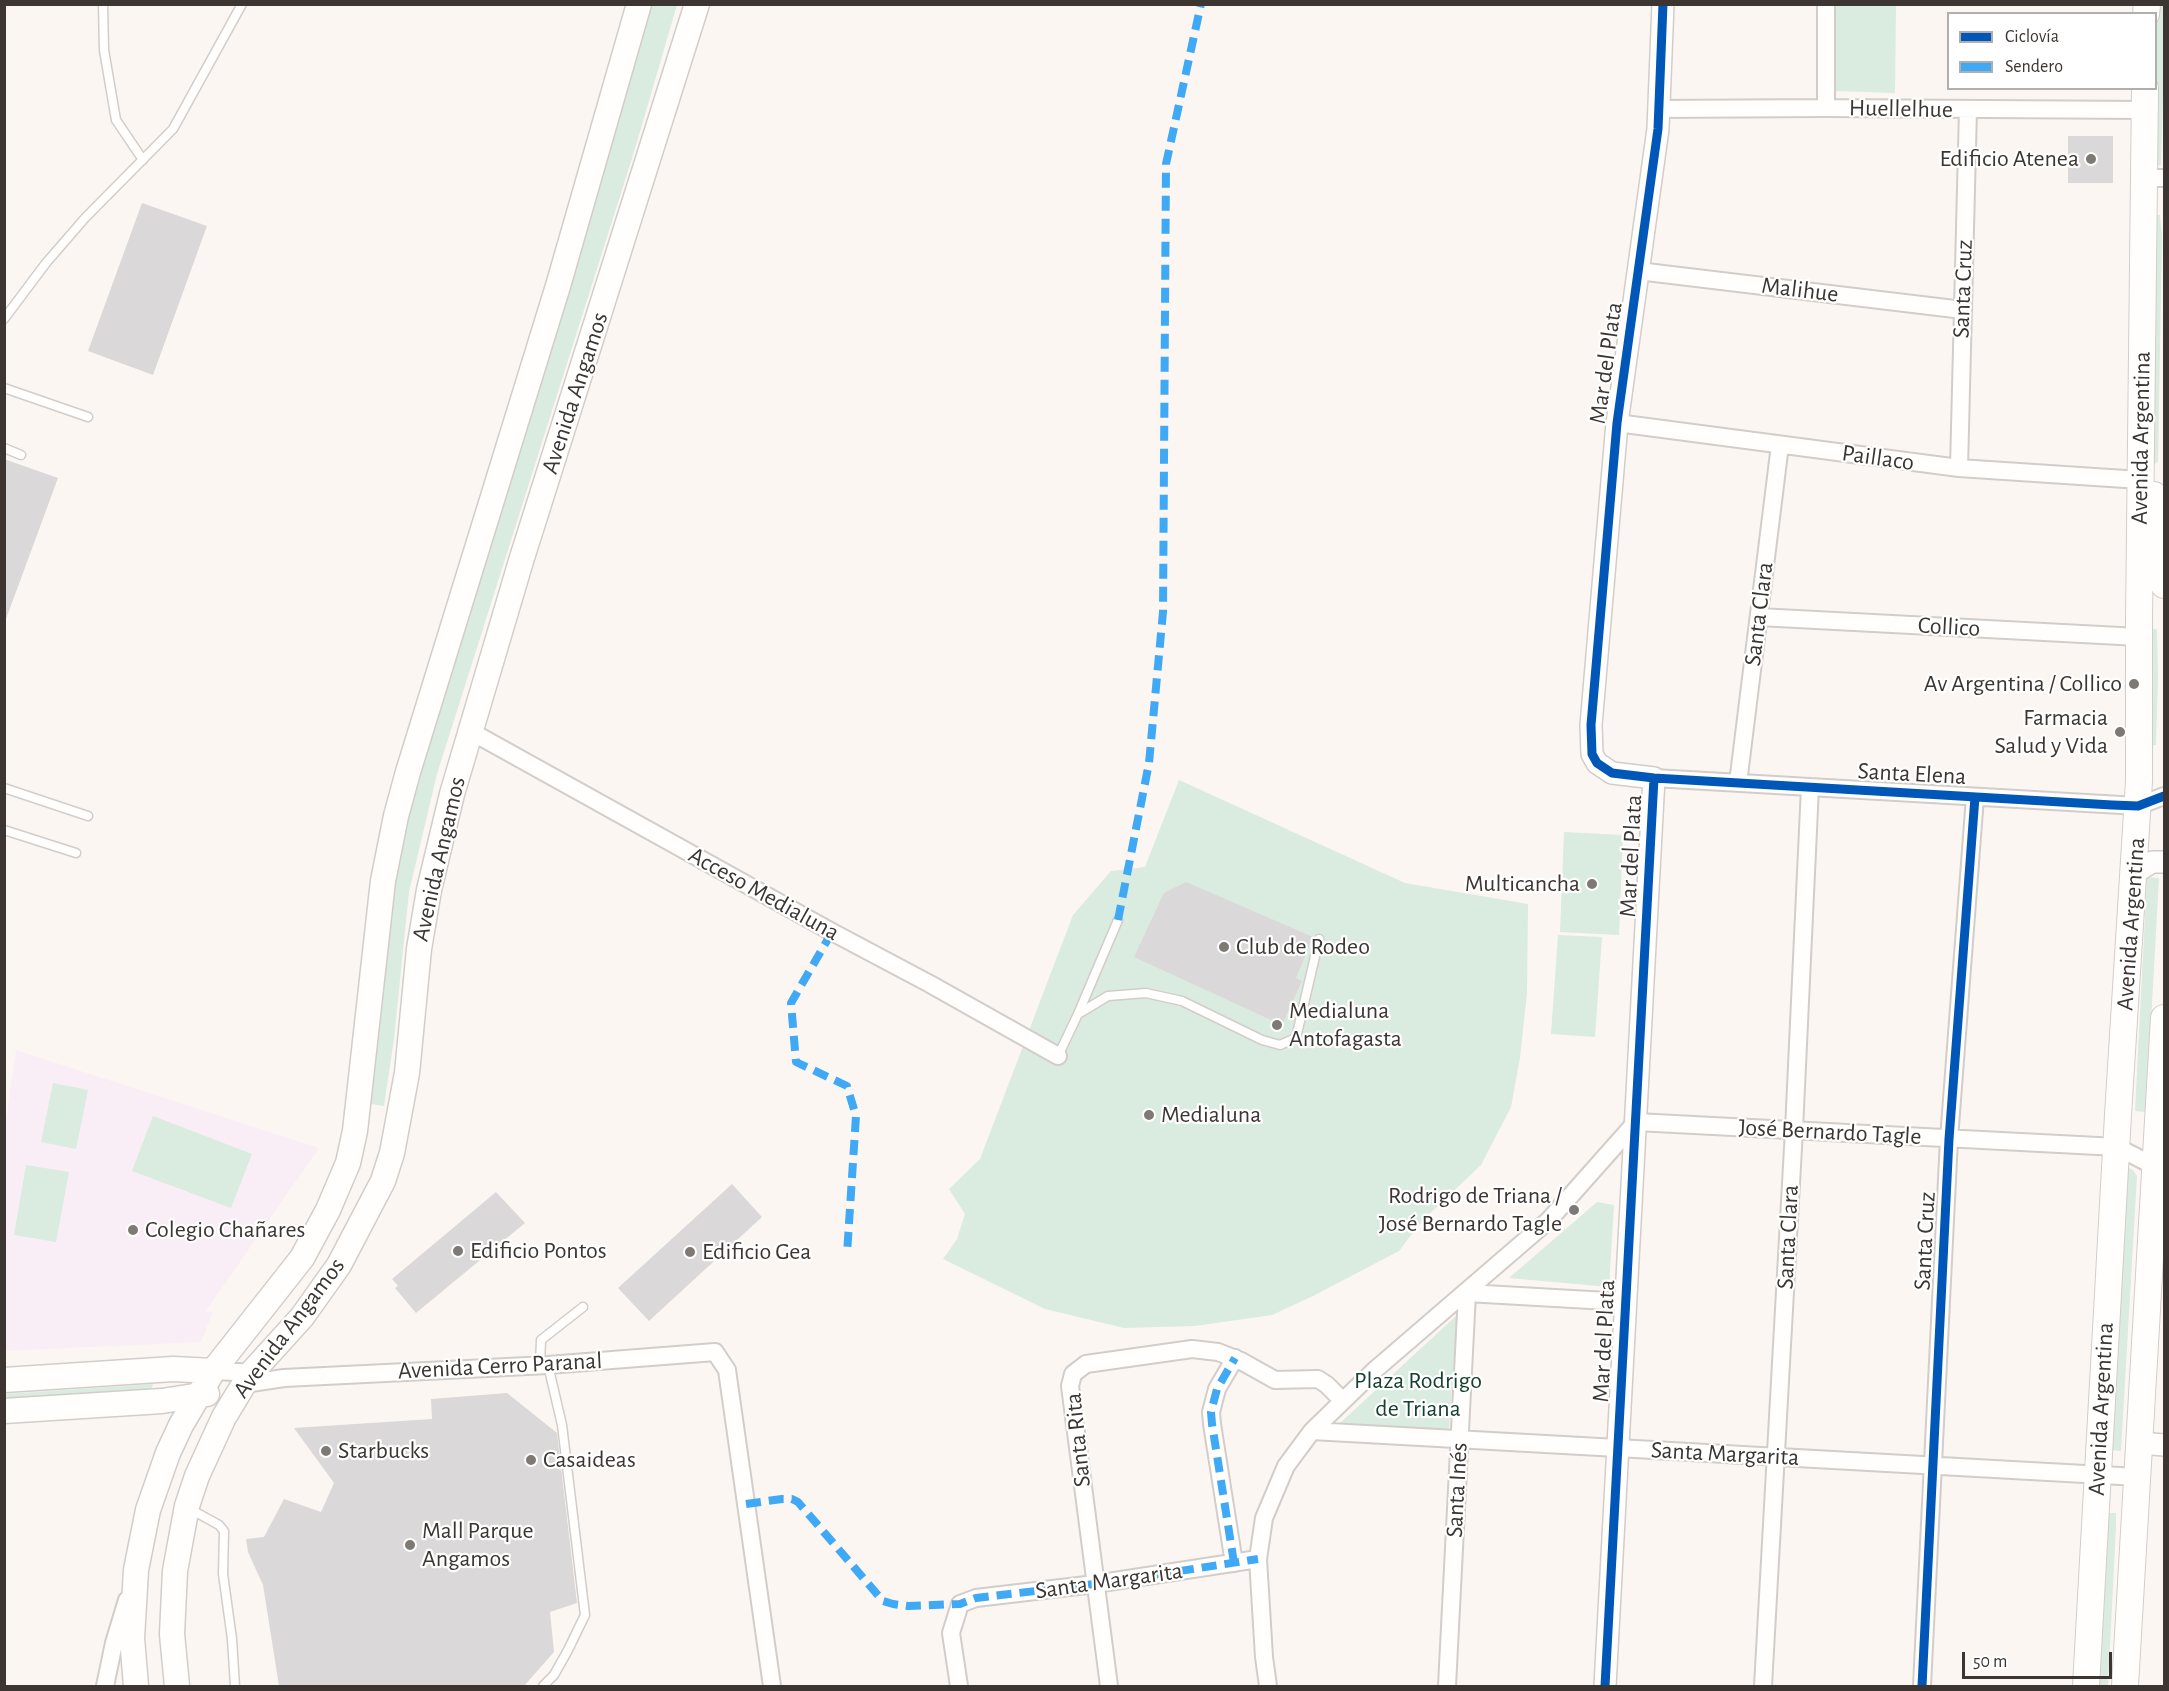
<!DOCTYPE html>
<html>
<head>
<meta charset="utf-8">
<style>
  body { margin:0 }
  #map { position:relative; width:2169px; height:1691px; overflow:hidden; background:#fcf6f2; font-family:"Alegreya Sans",sans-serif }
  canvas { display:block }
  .frame { position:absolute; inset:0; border:6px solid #3c3532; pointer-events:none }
  .legend { position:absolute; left:1947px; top:12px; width:210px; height:78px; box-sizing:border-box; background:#fff; border:2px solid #b1aead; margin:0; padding:8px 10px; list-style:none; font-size:18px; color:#3c3532 }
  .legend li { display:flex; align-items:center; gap:12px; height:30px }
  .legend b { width:30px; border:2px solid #b1aead }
  .scale { position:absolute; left:1962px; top:1652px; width:150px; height:27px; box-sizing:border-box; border:3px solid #3c3532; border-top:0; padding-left:8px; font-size:18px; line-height:21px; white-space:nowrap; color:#3c3532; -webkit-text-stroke:4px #fff; paint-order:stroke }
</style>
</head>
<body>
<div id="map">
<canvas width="2169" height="1691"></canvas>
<div class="frame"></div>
<ul class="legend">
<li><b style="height:8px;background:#0057b8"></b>Ciclovía</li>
<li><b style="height:8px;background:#3fa9f5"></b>Sendero</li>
</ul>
<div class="scale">50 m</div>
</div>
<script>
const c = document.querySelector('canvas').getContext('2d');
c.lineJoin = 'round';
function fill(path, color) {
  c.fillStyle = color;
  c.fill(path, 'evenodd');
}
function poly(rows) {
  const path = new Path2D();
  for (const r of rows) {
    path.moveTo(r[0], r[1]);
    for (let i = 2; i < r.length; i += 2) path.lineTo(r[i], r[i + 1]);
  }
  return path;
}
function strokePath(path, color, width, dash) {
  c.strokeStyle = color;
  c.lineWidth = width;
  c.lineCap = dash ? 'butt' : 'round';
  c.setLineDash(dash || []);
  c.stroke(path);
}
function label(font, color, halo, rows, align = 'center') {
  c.font = font + ' "Alegreya Sans",sans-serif';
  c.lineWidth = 4.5;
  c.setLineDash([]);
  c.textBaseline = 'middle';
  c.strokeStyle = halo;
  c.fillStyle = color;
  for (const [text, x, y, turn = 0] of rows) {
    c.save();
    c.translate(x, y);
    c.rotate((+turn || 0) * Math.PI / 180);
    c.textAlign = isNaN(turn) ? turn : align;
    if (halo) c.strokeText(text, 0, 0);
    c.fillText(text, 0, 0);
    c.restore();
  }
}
fill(poly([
  [16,1050,319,1148,206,1311,213,1312,201,1342,5,1351,4,1134]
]), '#f9eef6');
fill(poly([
  [652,5,677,5,634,152,437,774,409,892,394,1039,384,1106,365,1103,402,824,473,585],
  [1835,5,1896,5,1895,93,1836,91],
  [2153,5,2164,5,2164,57,2161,165,2153,166,2156,14],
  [2153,215,2160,215,2162,236,2158,462,2151,465],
  [2146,629,2157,629,2158,678,2156,745,2144,746],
  [1179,780,1405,883,1528,904,1527,993,1520,1058,1511,1107,1481,1165,1422,1221,1399,1251,1313,1296,1272,1315,1195,1326,1124,1328,1045,1309,943,1259,957,1239,965,1214,949,1189,980,1159,1073,915,1111,871,1145,867],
  [1564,832,1623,835,1619,935,1560,932],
  [2147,877,2159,878,2146,1112,2135,1111],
  [1558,935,1602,937,1595,1037,1551,1034],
  [53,1083,88,1090,76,1149,41,1142],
  [153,1116,252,1154,231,1208,132,1171],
  [26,1165,69,1172,56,1242,14,1235],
  [2129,1168,2133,1170,2137,1176,2121,1451,2110,1450,2126,1171],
  [1597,1202,1614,1205,1609,1287,1509,1278],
  [1457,1315,1449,1429,1339,1424],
  [153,1384,150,1393,5,1402,5,1394],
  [2106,1513,2116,1513,2116,1526,2108,1686,2097,1686]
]), '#daebdf');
fill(poly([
  [2068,136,2113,136,2113,183,2068,183],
  [142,203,207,226,153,375,88,351],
  [4,459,58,478,6,619,4,619],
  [1186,882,1313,937,1296,978,1302,981,1282,1025,1134,957,1164,893],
  [732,1184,762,1217,649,1321,618,1288],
  [496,1192,525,1223,416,1313,395,1288,398,1286,392,1279],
  [507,1393,557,1433,577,1603,550,1612,554,1652,524,1686,279,1686,263,1585,248,1552,246,1539,264,1537,284,1499,321,1512,334,1483,294,1428,432,1419,431,1399]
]), '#dbd8d9');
const service = poly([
  [103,4,104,50,116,120,143,160],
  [4,319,46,263,85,218,173,129,242,4],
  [4,388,88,417],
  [4,448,21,455],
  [4,788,88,816],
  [4,830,76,853],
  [1078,1014,1108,996,1146,993,1182,1001,1262,1040,1280,1045,1296,1038,1319,939],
  [1058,1056,1078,1014,1118,920],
  [540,1365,541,1340,583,1307],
  [190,1509,219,1525,224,1531,223,1574,232,1639,235,1686],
  [543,1686,554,1675,568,1650,585,1615,562,1425,548,1365]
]);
const minor = poly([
  [1826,4,1826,108],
  [1657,109,1826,108,2144,110],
  [2144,178,2164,178],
  [1638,271,1963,310],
  [1617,423,1959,468,2140,480],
  [1959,468,1968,109],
  [1759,617,2139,637],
  [470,731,832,932,930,984,1058,1056],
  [1654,778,2138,806,2164,796],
  [1738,783,1780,445],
  [213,1371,260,1373],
  [244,1384,284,1378,548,1365,715,1352,727,1370,772,1686],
  [1312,1431,2138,1477],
  [1234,1563,1212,1424,1211,1412,1217,1389,1235,1358],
  [105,1686,114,1643,127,1600],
  [959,1686,951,1633,960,1604,976,1598,1095,1584,1258,1559],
  [1109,1686,1070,1386,1073,1374,1086,1364,1192,1349,1218,1352,1241,1361,1275,1380,1318,1379,1327,1385,1343,1401],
  [1268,1686,1264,1657,1258,1559,1264,1518,1286,1466,1312,1431,1376,1369,1549,1220,1636,1122,2117,1147,2156,1167,2163,1168],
  [1447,1686,1467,1293,1625,1302],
  [1763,1686,1794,1130,1810,787],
  [1922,1686,1949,1139,1975,797]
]);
const tertiary = poly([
  [2134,873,2152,862,2164,862],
  [2140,1443,2164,1445],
  [1605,1686,1654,778,1612,773,1597,763,1592,754,1591,725,1617,423,1658,129,1663,4]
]);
const secondary = poly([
  [4,1380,173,1369,213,1371],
  [4,1411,162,1401,207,1394],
  [136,1686,132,1638,136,1570,148,1510,168,1453,181,1425,213,1371,302,1258,328,1210,348,1163,355,1131,383,881,396,816,408,772,558,286,639,4],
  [177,1686,172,1634,175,1571,187,1506,197,1476,224,1417,244,1384,253,1371,302,1317,339,1265,383,1181,392,1153,407,1073,419,949,429,890,452,794,521,561,697,4]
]);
const primary = poly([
  [2146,14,2147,4],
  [2154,495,2160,565,2164,585],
  [2086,1686,2118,1115,2139,781,2139,620,2145,88],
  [2125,1686,2164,1018]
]);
strokePath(service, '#d3cdca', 11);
strokePath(minor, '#d3cdca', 20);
strokePath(tertiary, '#d3cdca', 24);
strokePath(secondary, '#d3cdca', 27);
strokePath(primary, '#d3cdca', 28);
strokePath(service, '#fffefd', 8);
strokePath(minor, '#fffefd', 16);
strokePath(tertiary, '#fffefd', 21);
strokePath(secondary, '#fffefd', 24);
strokePath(primary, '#fffefd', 26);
strokePath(poly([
  [1118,920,1149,763,1163,612,1166,164,1201,4],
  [832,932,791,1003,796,1062,847,1086,856,1116,847,1254],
  [746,1504,782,1499,792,1499,798,1502,883,1601,893,1604,908,1606,960,1604,976,1598,1095,1584,1258,1559],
  [1234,1563,1212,1424,1211,1412,1217,1389,1235,1358]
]), '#3fa9f5', 8, [15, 8]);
strokePath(poly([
  [1663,4,1658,129,1617,423,1591,725,1592,754,1597,763,1612,773,1654,778,2112,805,2138,806,2164,796],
  [1605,1686,1654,778],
  [1922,1686,1949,1139,1975,797]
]), '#0057b8', 9);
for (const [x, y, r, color] of [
  [2091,159,6,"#7f7975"],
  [2134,684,6,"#7f7975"],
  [2120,732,6,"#7f7975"],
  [1592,884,6,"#7f7975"],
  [1224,947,6,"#7f7975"],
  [1277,1025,6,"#7f7975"],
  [1149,1115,6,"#7f7975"],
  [1574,1210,6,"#7f7975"],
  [133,1230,6,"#7f7975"],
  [458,1251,6,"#7f7975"],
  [690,1252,6,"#7f7975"],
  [326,1451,6,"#7f7975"],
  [531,1460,6,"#7f7975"],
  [410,1545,6,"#7f7975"]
]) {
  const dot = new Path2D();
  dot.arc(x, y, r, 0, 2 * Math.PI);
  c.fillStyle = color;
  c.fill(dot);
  strokePath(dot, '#fff', 2);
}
label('24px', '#3c3532', '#fff', [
  ["Huellelhue",1901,109,1],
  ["Santa Cruz",1963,289,-88],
  ["Malihue",1800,290,7],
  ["Mar del Plata",1606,363,-82],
  ["Avenida Angamos",575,393,-72],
  ["Avenida Argentina",2141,438,-89],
  ["Paillaco",1878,458,8],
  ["Santa Clara",1759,614,-83],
  ["Collico",1949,627,3],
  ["Santa Elena",1912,774,3],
  ["Mar del Plata",1631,856,-87],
  ["Avenida Angamos",439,859,-77],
  ["Acceso Medialuna",764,894,29],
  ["Avenida Argentina",2131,924,-86],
  ["José Bernardo Tagle",1830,1132,3],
  ["Santa Clara",1788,1237,-87],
  ["Santa Cruz",1925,1241,-87],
  ["Avenida Angamos",289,1328,-53],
  ["Mar del Plata",1604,1341,-87],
  ["Avenida Cerro Paranal",500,1366,-3],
  ["Avenida Argentina",2101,1409,-87],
  ["Santa Rita",1078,1440,-96],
  ["Santa Margarita",1725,1454,3],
  ["Santa Inés",1457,1490,-87],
  ["Santa Margarita",1109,1581,-8]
]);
label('24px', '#3c3532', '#fff', [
  ["Edificio Atenea",2079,159,"right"],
  ["Av Argentina / Collico",2122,684,"right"],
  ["Farmacia",2108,718,"right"],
  ["Salud y Vida",2108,746,"right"],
  ["Multicancha",1580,884,"right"],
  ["Club de Rodeo",1236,947],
  ["Medialuna",1289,1011],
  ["Antofagasta",1289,1039],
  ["Medialuna",1161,1115],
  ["Rodrigo de Triana /",1562,1196,"right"],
  ["José Bernardo Tagle",1562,1224,"right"],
  ["Colegio Chañares",145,1230],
  ["Edificio Pontos",470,1251],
  ["Edificio Gea",702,1252],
  ["Starbucks",338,1451],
  ["Casaideas",543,1460],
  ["Mall Parque",422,1531],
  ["Angamos",422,1559]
], 'left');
label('24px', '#164030', '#fff', [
  ["Plaza Rodrigo",1418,1381],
  ["de Triana",1418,1409]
]);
</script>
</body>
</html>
